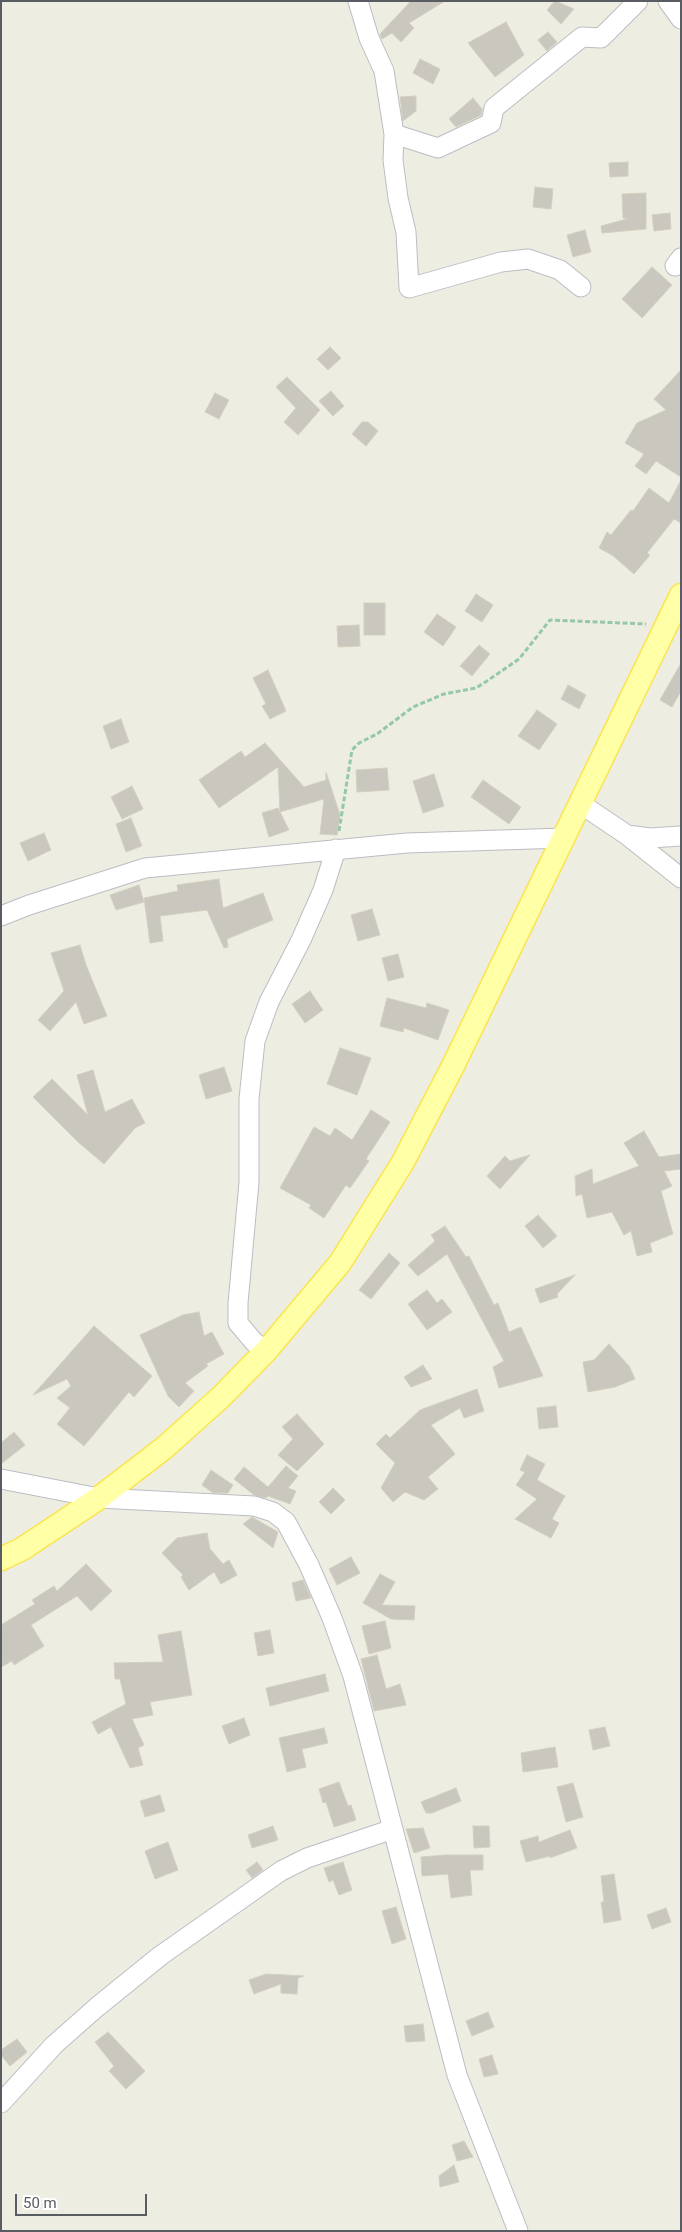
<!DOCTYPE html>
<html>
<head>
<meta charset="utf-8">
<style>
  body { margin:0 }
  #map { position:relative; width:682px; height:2232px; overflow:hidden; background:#eeede1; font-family:Roboto,sans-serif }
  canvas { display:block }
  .frame { position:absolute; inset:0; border:2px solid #5a5c63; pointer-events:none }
  .scale { position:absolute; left:15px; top:2194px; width:132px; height:22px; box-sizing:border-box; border:2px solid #5a5c63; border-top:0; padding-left:6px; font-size:15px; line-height:18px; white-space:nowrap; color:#5a5c63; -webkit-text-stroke:4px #fff; paint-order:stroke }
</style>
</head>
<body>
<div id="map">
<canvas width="682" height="2232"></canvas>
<div class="frame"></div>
<div class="scale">50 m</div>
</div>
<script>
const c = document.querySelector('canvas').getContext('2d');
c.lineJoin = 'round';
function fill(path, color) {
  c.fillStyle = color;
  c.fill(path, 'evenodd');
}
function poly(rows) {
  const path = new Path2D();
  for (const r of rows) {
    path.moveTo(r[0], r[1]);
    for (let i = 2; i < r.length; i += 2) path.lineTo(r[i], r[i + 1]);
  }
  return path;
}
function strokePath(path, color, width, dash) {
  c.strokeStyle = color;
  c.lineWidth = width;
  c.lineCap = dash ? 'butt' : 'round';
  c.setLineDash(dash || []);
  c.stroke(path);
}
const building = poly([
  [411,1,445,1,409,23,414,28,401,42,392,33,382,39,380,34,411,1],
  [555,1,574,9,561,24,547,10,555,1],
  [506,22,524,55,495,77,468,43,506,22],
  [548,32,557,42,547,51,538,40,548,32],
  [420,59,440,69,433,84,413,73,420,59],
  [416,96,416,111,403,121,400,97,416,96],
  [473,98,482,109,481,115,456,127,449,119,473,98],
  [628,162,628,176,610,177,609,163,628,162],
  [535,187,553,189,551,209,533,207,535,187],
  [646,193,646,229,602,233,601,226,627,219,623,218,622,194,646,193],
  [670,213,671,229,654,231,652,215,670,213],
  [585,230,591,252,573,257,567,235,585,230],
  [652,267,672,285,642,318,622,299,652,267],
  [330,347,341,358,328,370,317,359,330,347],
  [681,370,681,477,656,461,646,474,635,466,644,454,625,443,637,423,666,410,654,399,681,370],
  [287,377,320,410,298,435,284,422,296,408,276,387,287,377],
  [331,391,344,406,333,416,319,401,331,391],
  [215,393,229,400,219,419,205,412,215,393],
  [362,422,368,422,378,431,366,446,352,434,362,422],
  [681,480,681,523,674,519,647,553,650,555,634,574,612,555,599,548,607,532,611,535,631,510,633,511,649,488,669,503,681,480],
  [476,594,493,605,482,622,465,611,476,594],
  [364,603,385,603,385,635,364,635,364,603],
  [437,614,456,627,443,646,424,632,437,614],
  [359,625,360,646,338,647,337,626,359,625],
  [479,645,490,654,472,676,460,666,479,645],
  [681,663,681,691,672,707,660,700,681,663],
  [268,670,286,711,270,719,262,706,266,704,253,678,268,670],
  [568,685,586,695,579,709,561,699,568,685],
  [537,710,557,724,539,750,518,736,537,710],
  [121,719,129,742,111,749,103,726,121,719],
  [265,743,304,787,326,780,326,772,340,815,337,835,320,834,324,799,280,812,278,767,219,808,199,780,241,751,245,757,265,743],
  [387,768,389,790,357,792,356,770,387,768],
  [434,774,444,806,423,813,413,781,434,774],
  [483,780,521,807,509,824,471,797,483,780],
  [132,786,143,809,122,819,111,797,132,786],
  [278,808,289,830,269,837,262,813,278,808],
  [131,818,142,846,126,852,116,824,131,818],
  [44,833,51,850,28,861,20,843,44,833],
  [219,879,223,908,263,893,273,920,227,939,228,947,224,948,207,910,160,916,163,941,150,943,144,898,178,891,177,885,219,879],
  [139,885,144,902,116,910,110,895,139,885],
  [372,909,380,935,358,941,351,915,372,909],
  [80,945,86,965,107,1016,84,1024,76,1002,50,1031,38,1020,64,991,51,953,80,945],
  [398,954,404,977,388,981,382,958,398,954],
  [310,991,323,1010,305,1023,292,1004,310,991],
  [387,998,426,1008,427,1003,449,1010,438,1040,404,1028,403,1032,380,1026,387,998],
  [340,1048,371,1058,357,1095,327,1084,340,1048],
  [224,1067,232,1091,206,1099,199,1075,224,1067],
  [93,1070,105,1112,132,1099,145,1123,135,1128,104,1164,78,1142,33,1097,52,1079,88,1115,77,1075,93,1070],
  [371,1110,390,1122,366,1159,369,1161,350,1188,346,1185,324,1218,309,1208,311,1205,280,1188,314,1127,330,1136,335,1128,352,1140,371,1110],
  [644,1131,659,1157,681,1154,681,1169,664,1171,672,1186,661,1191,673,1234,650,1243,652,1252,637,1256,631,1231,624,1235,612,1212,587,1218,582,1194,576,1196,575,1176,592,1169,593,1184,639,1166,624,1143,644,1131],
  [530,1155,500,1189,487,1176,505,1156,510,1161,530,1155],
  [538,1215,557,1236,543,1248,525,1226,538,1215],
  [445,1226,466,1257,469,1256,494,1305,498,1303,509,1332,521,1327,543,1376,499,1388,493,1367,504,1361,447,1254,418,1276,408,1265,435,1241,431,1235,445,1226],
  [389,1253,400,1263,371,1299,359,1290,389,1253],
  [575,1275,557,1294,558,1297,540,1303,535,1289,575,1275],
  [427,1290,437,1303,442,1299,452,1312,427,1330,408,1304,427,1290],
  [199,1312,204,1336,212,1332,224,1354,206,1364,208,1366,185,1383,194,1391,179,1407,168,1396,140,1335,183,1315,199,1312],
  [94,1326,152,1376,134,1397,129,1392,84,1446,57,1424,70,1408,57,1398,71,1386,67,1379,33,1395,94,1326],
  [609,1344,629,1366,635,1379,615,1387,588,1392,583,1362,594,1360,609,1344],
  [423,1365,432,1379,411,1387,404,1377,423,1365],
  [477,1389,484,1411,464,1418,460,1408,431,1425,455,1454,428,1477,438,1489,424,1500,405,1492,393,1502,381,1488,395,1463,376,1444,386,1434,390,1438,420,1410,477,1389],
  [556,1406,558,1427,539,1429,537,1408,556,1406],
  [297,1414,324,1444,297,1471,278,1455,293,1439,282,1427,297,1414],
  [14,1432,25,1445,1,1464,1,1443,14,1432],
  [527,1455,545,1464,537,1480,565,1496,552,1519,559,1523,551,1538,515,1519,537,1499,516,1485,525,1472,520,1470,527,1455],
  [286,1466,298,1476,288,1488,296,1491,290,1504,268,1496,266,1498,254,1495,234,1479,244,1467,268,1487,286,1466],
  [211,1470,233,1485,228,1493,213,1493,202,1485,211,1470],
  [333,1488,345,1500,331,1514,319,1502,333,1488],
  [252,1517,278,1532,273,1548,243,1524,252,1517],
  [207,1533,210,1549,223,1564,229,1560,237,1575,221,1584,214,1572,189,1590,181,1577,183,1575,162,1553,177,1538,207,1533],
  [351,1557,360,1573,337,1585,329,1569,351,1557],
  [86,1564,112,1591,91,1611,77,1596,31,1625,44,1646,14,1665,12,1661,1,1667,1,1625,35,1604,32,1600,54,1586,57,1591,86,1564],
  [380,1574,395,1582,382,1605,415,1606,414,1620,391,1619,363,1603,380,1574],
  [303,1580,311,1598,296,1601,292,1583,303,1580],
  [385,1621,391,1648,369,1654,362,1626,385,1621],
  [270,1630,274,1653,258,1656,254,1633,270,1630],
  [181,1631,192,1695,150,1702,153,1715,132,1719,144,1745,138,1748,143,1765,130,1768,111,1727,98,1734,92,1722,126,1704,120,1679,115,1679,114,1663,163,1662,158,1635,181,1631],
  [377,1655,386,1689,400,1684,406,1705,374,1711,361,1659,377,1655],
  [325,1674,329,1691,270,1706,266,1688,325,1674],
  [244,1718,250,1735,229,1744,222,1726,244,1718],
  [605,1727,610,1746,593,1750,589,1730,605,1727],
  [324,1728,328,1743,302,1749,306,1767,287,1772,279,1738,324,1728],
  [555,1747,558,1767,523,1772,521,1753,555,1747],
  [339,1782,348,1806,351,1805,356,1820,334,1827,326,1802,323,1803,319,1789,339,1782],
  [573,1783,583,1817,566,1822,557,1787,573,1783],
  [456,1788,461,1801,432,1813,426,1813,421,1802,456,1788],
  [160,1795,165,1811,145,1817,140,1801,160,1795],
  [273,1826,278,1840,252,1848,248,1835,273,1826],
  [473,1826,489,1826,490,1847,474,1848,473,1826],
  [423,1828,430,1848,414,1853,406,1829,423,1828],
  [570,1830,577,1848,550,1858,550,1856,526,1862,520,1841,538,1836,539,1842,570,1830],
  [168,1842,178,1870,155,1879,145,1851,168,1842],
  [446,1855,483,1855,483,1870,470,1870,472,1895,451,1898,448,1874,422,1876,421,1857,446,1855],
  [257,1862,263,1870,252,1878,246,1870,257,1862],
  [343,1862,352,1890,339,1895,333,1880,329,1882,324,1868,343,1862],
  [614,1874,621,1920,604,1923,601,1902,604,1902,601,1876,614,1874],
  [396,1907,406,1939,392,1944,382,1911,396,1907],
  [666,1908,671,1922,652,1929,647,1915,666,1908],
  [266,1974,304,1976,298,1978,297,1994,281,1993,281,1984,254,1994,249,1980,266,1974],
  [488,2012,494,2027,472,2036,466,2021,488,2012],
  [423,2024,425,2041,406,2042,404,2026,423,2024],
  [108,2032,145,2071,126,2089,109,2071,114,2066,95,2042,108,2032],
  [17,2039,27,2052,10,2066,1,2055,1,2050,17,2039],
  [492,2055,498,2074,484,2077,479,2059,492,2055],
  [464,2141,473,2157,457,2161,452,2145,464,2141],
  [454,2165,459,2182,440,2187,439,2176,454,2165]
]);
fill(building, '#c9c7be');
strokePath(building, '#d3d0bf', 1);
const minor = poly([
  [358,1,369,38,384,71,394,134,438,148,491,123,494,108,582,37,601,38,638,1],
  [668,1,681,19],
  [394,134,393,160,398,198,406,232,409,288,501,262,528,259,560,270,581,287],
  [675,266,681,258],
  [581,804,627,835,681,878],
  [627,835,650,838,681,836],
  [1,916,29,905,145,868,407,843,564,838],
  [266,1351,254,1342,238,1323,238,1303,249,1182,249,1099,255,1041,269,1002,301,940,323,890,336,849],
  [1,1479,99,1498,254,1506,273,1512,286,1522,309,1565,332,1618,353,1676,457,2075,518,2231],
  [1,2103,54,2045,97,2007,160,1956,281,1871,307,1858,393,1829]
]);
const major = poly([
  [1,1559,22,1549,99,1498,164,1448,221,1397,266,1351,340,1263,403,1162,453,1066,681,595]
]);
strokePath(minor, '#bcbdc4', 21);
strokePath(major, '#fae54e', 25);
strokePath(poly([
  [339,831,352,750,359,743,377,734,413,707,444,694,476,688,487,681,519,659,550,620,646,624]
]), '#94c8ab', 3, [5, 2.5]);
strokePath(minor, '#fff', 19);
strokePath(major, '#ffffa5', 22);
</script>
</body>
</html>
